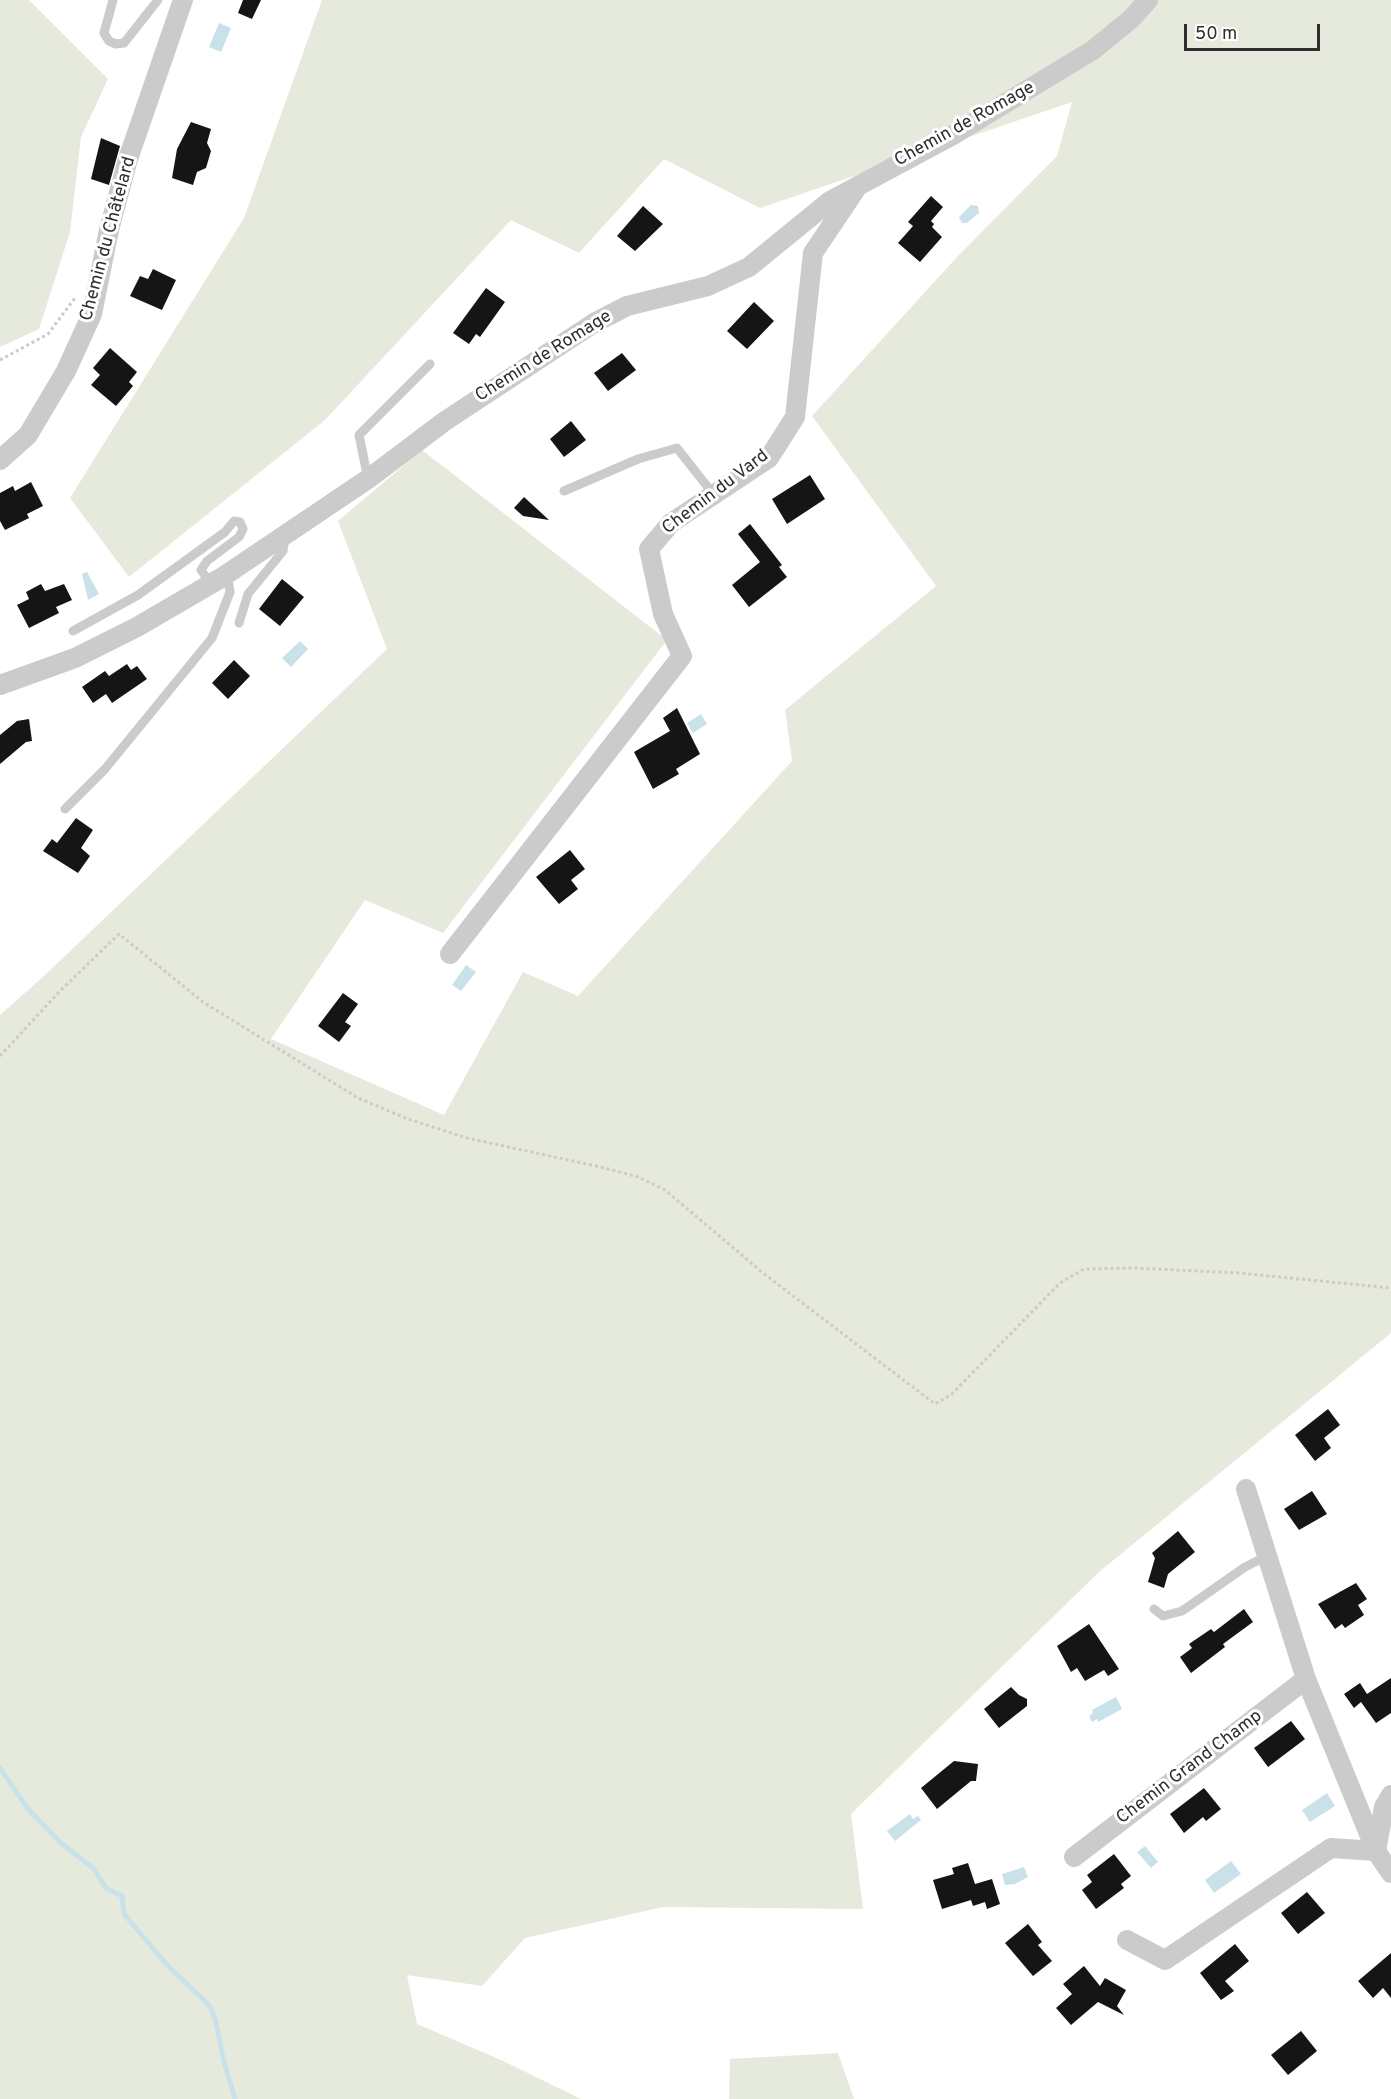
<!DOCTYPE html>
<html>
<head>
<meta charset="utf-8">
<style>
  body { margin:0 }
  #map { position:relative; width:1391px; height:2099px; overflow:hidden; background:#fff; font-family:Overpass,sans-serif }
  canvas { display:block }
  .scale { position:absolute; left:1184px; top:24px; width:136px; height:27px; box-sizing:border-box; border:3px solid #2e2e2e; border-top:0; padding-left:8px; font-size:18px; line-height:21px; white-space:nowrap; color:#2e2e2e; -webkit-text-stroke:4px #fff; paint-order:stroke }
</style>
</head>
<body>
<div id="map">
<canvas width="1391" height="2099"></canvas>
<div class="scale">50 m</div>
</div>
<script>
const c = document.querySelector('canvas').getContext('2d');
c.lineJoin = 'round';
function fill(path, color) {
  c.fillStyle = color;
  c.fill(path, 'evenodd');
}
function poly(rows) {
  const path = new Path2D();
  for (const r of rows) {
    path.moveTo(r[0], r[1]);
    for (let i = 2; i < r.length; i += 2) path.lineTo(r[i], r[i + 1]);
  }
  return path;
}
function strokePath(path, color, width, dash) {
  c.strokeStyle = color;
  c.lineWidth = width;
  c.lineCap = dash ? 'butt' : 'round';
  c.setLineDash(dash || []);
  c.stroke(path);
}
function label(font, color, halo, rows, align = 'center') {
  c.font = font + ' Overpass,sans-serif';
  c.lineWidth = 6;
  c.setLineDash([]);
  c.textBaseline = 'middle';
  c.strokeStyle = halo;
  c.fillStyle = color;
  for (const [text, x, y, turn = 0] of rows) {
    c.save();
    c.translate(x, y);
    c.rotate((+turn || 0) * Math.PI / 180);
    c.textAlign = isNaN(turn) ? turn : align;
    if (halo) c.strokeText(text, 0, 0);
    c.fillText(text, 0, 0);
    c.restore();
  }
}
fill(poly([
  [0,0,29,0,108,79,81,137,70,232,39,329,0,347],
  [322,0,1391,0,1391,1333,1099,1572,851,1814,863,1909,663,1907,525,1938,482,1986,407,1975,417,2024,501,2060,581,2099,0,2099,0,1015,44,976,387,649,338,521,422,450,667,640,443,933,365,900,271,1039,444,1115,523,972,578,996,792,761,785,710,936,586,812,416,956,258,1057,156,1072,102,760,208,664,159,579,253,511,220,325,420,129,577,70,498,244,218],
  [838,2053,854,2099,729,2099,730,2059]
]), '#e6eadc');
fill(poly([
  [219,23,231,28,221,52,209,47],
  [971,205,978,206,979,213,967,223,962,223,959,217],
  [87,572,99,594,88,600,82,574],
  [300,641,308,649,291,667,282,658],
  [701,714,707,724,693,733,687,723],
  [466,965,476,972,461,991,452,985],
  [1116,1697,1122,1709,1098,1722,1097,1719,1092,1722,1089,1716,1093,1713,1092,1710],
  [1327,1793,1335,1806,1310,1822,1302,1810],
  [910,1814,913,1819,918,1816,921,1820,895,1841,887,1831],
  [1145,1846,1158,1862,1151,1868,1137,1852],
  [1231,1861,1241,1874,1214,1893,1205,1880],
  [1024,1867,1028,1877,1015,1884,1005,1885,1002,1874]
]), '#c9e2e9');
strokePath(poly([
  [0,1768,28,1809,60,1842,94,1869,106,1888,122,1896,124,1914,168,1966,209,2005,215,2018,224,2062,235,2099]
]), '#c9e2e9', 5);
fill(poly([
  [243,0,261,0,252,19,238,13],
  [191,122,211,129,207,143,211,151,206,168,197,172,193,185,172,178,177,149],
  [101,138,120,146,109,185,91,179],
  [931,196,943,207,931,221,934,224,932,227,942,237,920,262,898,243,913,226,908,222],
  [643,206,663,224,635,251,617,236],
  [153,269,176,280,162,310,130,296,140,276,148,279],
  [486,288,505,302,480,337,476,334,469,344,453,333],
  [754,302,774,321,747,349,727,331],
  [110,348,137,372,129,382,133,386,116,406,91,385,100,375,93,368],
  [622,353,636,370,608,391,594,373],
  [571,421,586,440,564,457,550,439],
  [810,475,825,499,787,524,772,499],
  [31,482,43,506,27,514,29,518,5,530,0,521,0,493,13,486,15,491],
  [524,497,549,520,523,516,514,508],
  [750,524,782,565,779,567,787,577,749,607,732,585,760,562,738,534],
  [282,579,304,597,280,626,259,609],
  [41,584,45,591,64,584,72,600,56,607,59,613,29,628,17,605,29,599,26,592],
  [234,660,250,676,228,699,212,683],
  [127,664,131,670,137,666,147,679,112,703,106,694,93,703,82,687,105,671,109,676],
  [677,708,700,754,676,769,679,774,653,789,634,752,670,731,663,718],
  [29,719,32,741,26,742,0,764,0,735,17,721],
  [76,818,93,830,81,848,90,856,78,873,43,851,52,839,57,843],
  [570,850,585,869,571,880,578,889,559,904,536,877],
  [343,993,358,1004,345,1022,351,1026,339,1042,318,1026],
  [1328,1409,1340,1425,1324,1438,1331,1448,1315,1461,1295,1435],
  [1312,1491,1327,1514,1299,1530,1284,1509],
  [1178,1531,1195,1552,1168,1574,1164,1588,1148,1582,1155,1558,1152,1553],
  [1356,1583,1367,1599,1358,1605,1364,1615,1345,1628,1342,1624,1335,1629,1318,1604],
  [1244,1609,1253,1622,1223,1644,1225,1647,1191,1673,1180,1657,1192,1648,1189,1644,1211,1629,1214,1632],
  [1089,1624,1119,1669,1108,1676,1104,1670,1085,1681,1077,1668,1071,1672,1057,1646],
  [1391,1678,1391,1713,1376,1723,1361,1702,1354,1708,1344,1694,1360,1683,1367,1694],
  [1011,1687,1019,1695,1027,1699,1027,1706,999,1728,984,1709],
  [1291,1721,1305,1739,1268,1767,1254,1748],
  [954,1761,978,1764,976,1781,971,1781,937,1809,921,1788],
  [1204,1788,1221,1809,1206,1821,1203,1817,1184,1833,1170,1814],
  [1114,1854,1131,1876,1121,1884,1124,1888,1096,1909,1082,1890,1092,1882,1087,1875],
  [968,1863,975,1884,992,1879,1000,1904,987,1909,985,1902,973,1906,971,1900,942,1909,933,1880,954,1874,952,1868],
  [1307,1892,1325,1913,1298,1934,1281,1913],
  [1028,1924,1042,1942,1038,1945,1052,1961,1033,1976,1005,1943],
  [1235,1944,1249,1961,1225,1981,1234,1991,1221,2000,1200,1973],
  [1391,1953,1391,1998,1383,1988,1373,1998,1358,1981],
  [1084,1966,1100,1986,1105,1978,1126,1990,1117,2006,1124,2015,1098,2002,1071,2025,1056,2008,1072,1994,1063,1984],
  [1301,2031,1317,2051,1288,2075,1271,2055]
]), '#151515');
strokePath(poly([
  [0,360,48,334,75,298],
  [0,1056,60,991,119,934,203,1002,358,1098,408,1119,467,1138,605,1168,638,1177,665,1190,763,1273,935,1404,952,1394,1060,1283,1084,1269,1135,1268,1239,1273,1391,1288]
]), '#cbcbcb', 3, [3, 3]);
strokePath(poly([
  [113,0,104,33,109,41,116,44,124,43,158,0],
  [368,479,359,435,430,364],
  [564,491,638,459,677,448,714,495],
  [239,623,248,594,283,551,285,536],
  [65,809,105,769,212,638,230,592,229,585,221,578,208,580,201,570,207,561,239,537,243,529,240,522,234,521,225,532,138,595,73,631],
  [1154,1609,1163,1616,1182,1611,1245,1567,1267,1556]
]), '#cbcbcb', 9);
strokePath(poly([
  [0,460,28,435,66,371,92,314,109,230,128,159,183,0],
  [0,685,75,658,137,627,221,578,368,479,445,421,594,323,627,306,708,286,749,267,830,201,953,135,1093,50,1131,19,1148,0],
  [450,954,682,656,663,614,649,549,671,523,769,458,795,417,813,253,856,189],
  [1246,1489,1306,1679,1376,1851,1391,1873],
  [1074,1857,1306,1679],
  [1127,1940,1165,1960,1331,1848,1376,1851,1384,1807,1391,1795]
]), '#cbcbcb', 20);
label('18px', '#2e2e2e', '#fff', [
  ["Chemin de Romage",965,125,-29],
  ["Chemin du Châtelard",109,239,-75],
  ["Chemin de Romage",544,357,-32],
  ["Chemin du Vard",716,493,-37],
  ["Chemin Grand Champ",1190,1768,-37]
]);
</script>
</body>
</html>
